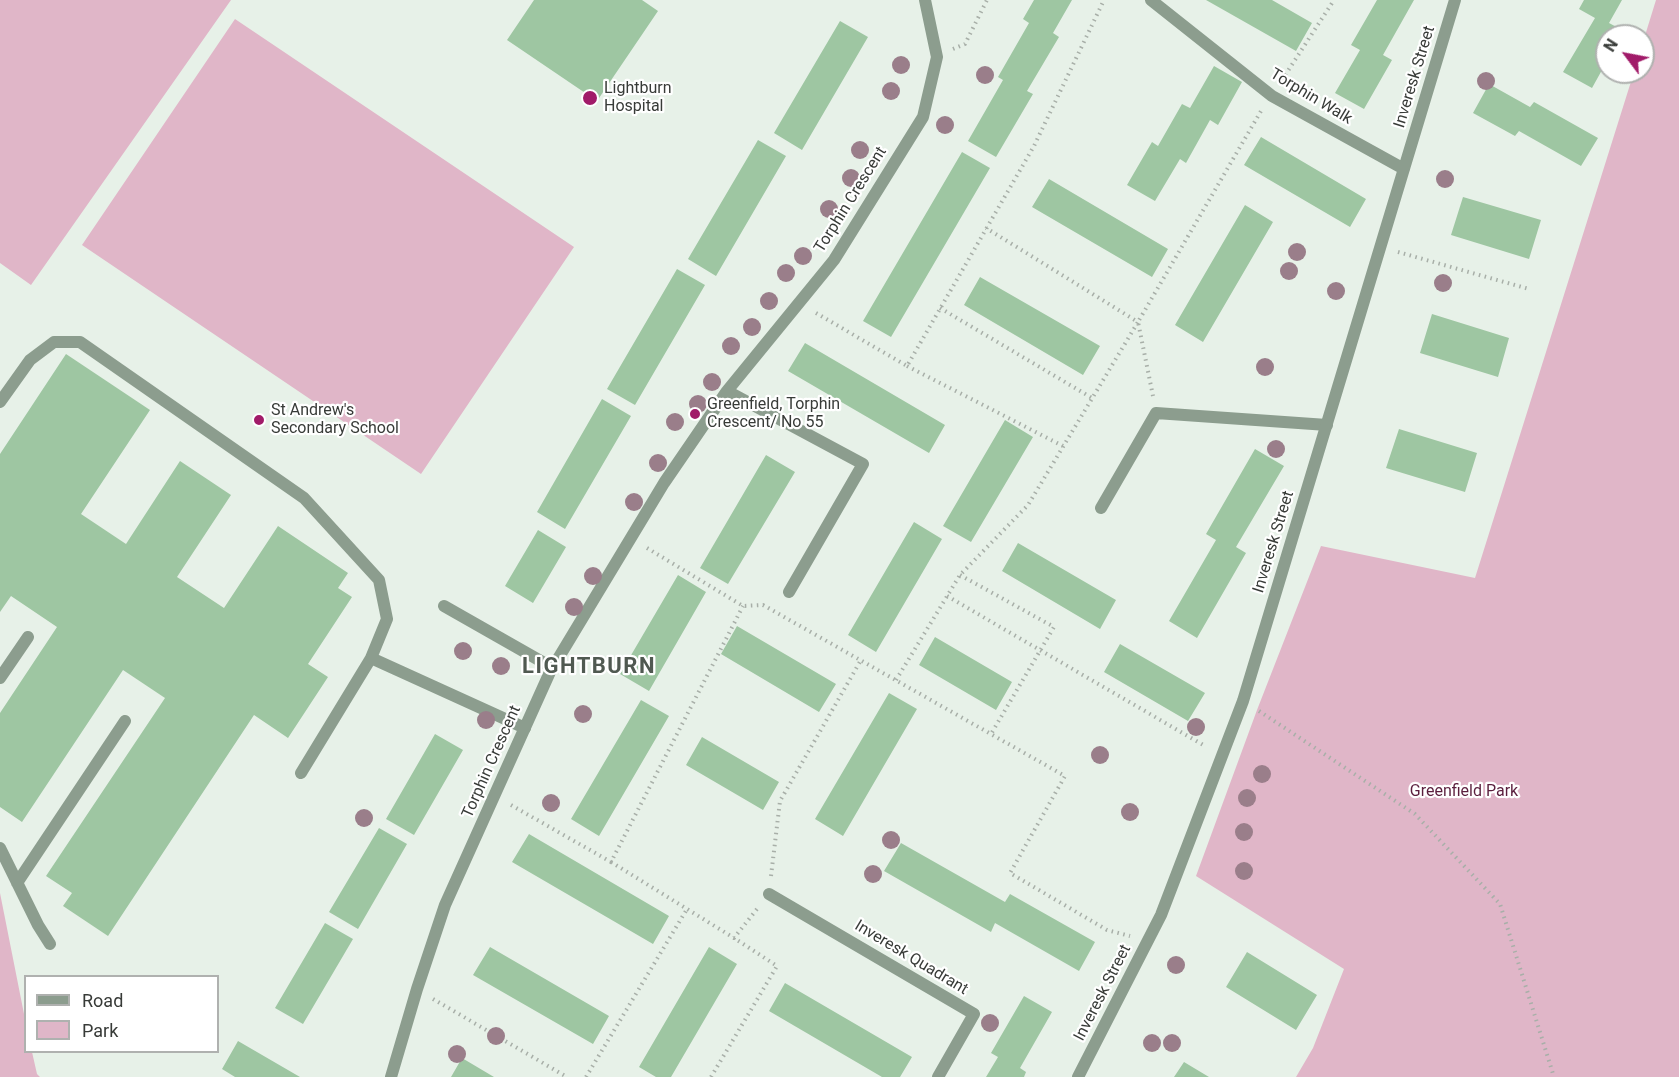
<!DOCTYPE html>
<html>
<head>
<meta charset="utf-8">
<style>
  body { margin:0 }
  #map { position:relative; width:1679px; height:1077px; overflow:hidden; background:#e7f1e8; font-family:Roboto,sans-serif }
  canvas { display:block }
  .legend { position:absolute; left:24px; top:975px; width:195px; height:78px; box-sizing:border-box; background:#fff; border:2px solid #afb1af; margin:0; padding:8px 10px; list-style:none; font-size:18px; color:#383b38 }
  .legend li { display:flex; align-items:center; gap:12px; height:30px }
  .legend b { width:30px; border:2px solid #afb1af }
  .north { position:absolute; left:1595px; top:24px; width:60px; height:60px; box-sizing:border-box; background:#fff; border:2px solid #afb1af; border-radius:50%; rotate:302deg; font-size:16px; font-weight:700; line-height:24px; text-align:center; color:#383b38 }
  .north::after { content:''; display:block; margin:auto; width:21px; height:27px; background:#a11b69; clip-path:polygon(50% 0,100% 100%,50% 72%,0 100%) }
</style>
</head>
<body>
<div id="map">
<canvas width="1679" height="1077"></canvas>
<ul class="legend">
<li><b style="height:8px;background:#8c9d8e"></b>Road</li>
<li><b style="height:16px;background:#e0b6c8"></b>Park</li>
</ul>
<div class="north">N</div>
</div>
<script>
const c = document.querySelector('canvas').getContext('2d');
c.lineJoin = 'round';
function fill(path, color) {
  c.fillStyle = color;
  c.fill(path, 'evenodd');
}
function poly(rows) {
  const path = new Path2D();
  for (const r of rows) {
    path.moveTo(r[0], r[1]);
    for (let i = 2; i < r.length; i += 2) path.lineTo(r[i], r[i + 1]);
  }
  return path;
}
function strokePath(path, color, width, dash) {
  c.strokeStyle = color;
  c.lineWidth = width;
  c.lineCap = dash ? 'butt' : 'round';
  c.setLineDash(dash || []);
  c.stroke(path);
}
function label(font, color, halo, rows, align = 'center') {
  c.font = font + ' Roboto,sans-serif';
  c.lineWidth = 4.5;
  c.setLineDash([]);
  c.textBaseline = 'middle';
  c.strokeStyle = halo;
  c.fillStyle = color;
  for (const [text, x, y, turn = 0] of rows) {
    c.save();
    c.translate(x, y);
    c.rotate((+turn || 0) * Math.PI / 180);
    c.textAlign = isNaN(turn) ? turn : align;
    if (halo) c.strokeText(text, 0, 0);
    c.fillText(text, 0, 0);
    c.restore();
  }
}
fill(poly([
  [0,0,231,0,31,285,0,263],
  [1656,0,1679,0,1679,1077,1296,1077,1313,1048,1344,969,1196,876,1257,710,1321,546,1475,578,1634,72,1643,72,1643,42],
  [235,19,574,247,421,474,82,245],
  [0,893,25,1019,26,1052,32,1052,37,1074,40,1077,0,1077]
]), '#e0b6c8');
fill(poly([
  [534,0,642,0,658,11,597,101,507,40],
  [1034,0,1072,0,1053,33,1059,37,1027,91,1033,94,996,157,968,141,1003,80,998,77,1029,23,1023,19],
  [1206,0,1272,0,1312,23,1296,51],
  [1377,0,1414,0,1383,55,1392,60,1364,109,1335,93,1360,50,1351,45],
  [1584,0,1622,0,1609,23,1624,31,1621,36,1607,36,1607,61,1592,88,1563,72,1595,18,1579,9],
  [840,21,868,37,802,150,774,133],
  [1214,66,1242,82,1218,125,1210,120,1186,163,1180,159,1155,201,1127,185,1152,142,1158,146,1182,104,1190,108],
  [1489,84,1530,107,1534,102,1598,138,1581,166,1519,131,1515,136,1473,113],
  [1261,137,1366,199,1350,227,1244,165],
  [758,140,786,156,716,276,688,259],
  [962,152,990,168,891,337,863,321],
  [1049,179,1168,249,1152,277,1032,207],
  [1463,197,1541,220,1529,259,1451,235],
  [1245,205,1273,222,1203,342,1175,325],
  [677,269,705,285,635,405,607,389],
  [980,277,1100,346,1083,375,964,305],
  [1432,314,1509,338,1498,377,1420,353],
  [805,343,945,425,929,453,788,371],
  [66,354,150,410,81,514,126,544,180,461,231,495,177,577,224,608,278,526,348,573,338,588,352,597,308,664,328,677,288,738,254,715,108,936,63,906,72,893,46,876,165,698,123,670,22,822,0,807,0,713,57,627,11,596,0,612,0,454],
  [602,399,631,416,565,529,537,512],
  [1005,420,1033,437,971,542,943,526],
  [1399,429,1477,453,1465,492,1386,468],
  [1255,449,1284,466,1236,547,1246,553,1197,638,1169,621,1216,540,1206,534],
  [766,455,795,472,728,584,700,568],
  [914,522,942,539,876,652,848,635],
  [538,530,566,547,533,603,505,586],
  [1018,543,1116,600,1100,629,1002,571],
  [678,575,706,592,649,691,620,674],
  [737,626,836,684,819,712,721,654],
  [935,637,1012,682,996,710,919,665],
  [1120,644,1205,693,1188,721,1104,672],
  [889,693,917,709,843,836,815,819],
  [641,700,669,716,599,836,571,819],
  [435,734,463,750,414,835,386,819],
  [702,737,779,782,763,810,686,765],
  [379,828,407,844,358,929,329,912],
  [529,834,669,916,653,944,512,862],
  [901,843,1005,902,1010,894,1095,942,1079,971,995,923,991,932,884,871],
  [325,923,353,939,303,1024,275,1008],
  [490,947,609,1016,593,1044,473,975],
  [709,947,737,964,671,1077,656,1077,639,1067],
  [1247,952,1317,995,1296,1030,1226,987],
  [785,983,912,1057,900,1077,882,1077,769,1011],
  [1024,996,1052,1012,1020,1068,1026,1072,1024,1077,986,1077,998,1057,991,1053],
  [238,1041,300,1077,235,1077,222,1069],
  [462,1058,494,1077,451,1077],
  [1184,1062,1209,1077,1174,1077]
]), '#9ec6a2');
strokePath(poly([
  [953,49,965,44,987,0],
  [1282,80,1334,0],
  [1398,252,1529,289],
  [940,308,1092,398],
  [816,313,907,366,1034,146,1104,0],
  [907,366,1063,446],
  [1153,396,1138,322,1261,111],
  [647,548,743,606,763,605,1065,776,1010,873,1107,930,1130,936],
  [960,575,1054,627,991,734],
  [947,596,1205,746],
  [896,680,960,575,1028,505,1138,322,986,228],
  [1259,711,1415,814,1500,904,1554,1077],
  [511,805,611,862,743,606],
  [611,862,734,938,757,909],
  [771,876,780,801,861,660],
  [433,999,567,1077],
  [586,1077,687,909],
  [711,1077,777,966,734,938]
]), '#a8afa8', 4, [1.5, 4.5]);
strokePath(poly([
  [0,402,30,360,54,342,80,342,304,498,379,580,387,619,371,658],
  [1101,508,1156,413,1327,425],
  [444,606,553,668],
  [0,678,28,637],
  [301,773,371,658,525,728],
  [0,848,38,925,50,944],
  [17,883,125,721]
]), '#8c9d8e', 12);
strokePath(poly([
  [1151,0,1272,96,1404,169],
  [727,391,863,464,789,592],
  [769,894,974,1014,938,1077],
  [391,1077,417,989,445,905,550,672,664,483,727,391,834,260,923,117,937,57,925,0],
  [1078,1077,1161,915,1243,701,1455,0]
]), '#8c9d8e', 12);
c.fillStyle = '#9a7e8a';
for (const [x, y] of [
  [901,65],
  [985,75],
  [1486,81],
  [891,91],
  [945,125],
  [860,150],
  [851,178],
  [1445,179],
  [829,209],
  [1297,252],
  [803,256],
  [1289,271],
  [786,273],
  [1443,283],
  [1336,291],
  [769,301],
  [752,327],
  [731,346],
  [1265,367],
  [712,382],
  [698,404],
  [675,422],
  [1276,449],
  [658,463],
  [634,502],
  [593,576],
  [574,607],
  [463,651],
  [501,666],
  [583,714],
  [486,720],
  [1196,727],
  [1100,755],
  [1262,774],
  [1247,798],
  [551,803],
  [1130,812],
  [364,818],
  [1244,832],
  [891,840],
  [1244,871],
  [873,874],
  [1176,965],
  [990,1023],
  [496,1036],
  [1152,1043],
  [1172,1043],
  [457,1054]
]) {
  c.beginPath();
  c.arc(x, y, 9, 0, 2 * Math.PI);
  c.fill();
}
for (const [x, y, r, color] of [
  [590,98,8,"#a11b69"],
  [695,414,6,"#a11b69"],
  [259,420,6,"#a11b69"]
]) {
  const dot = new Path2D();
  dot.arc(x, y, r, 0, 2 * Math.PI);
  c.fillStyle = color;
  c.fill(dot);
  strokePath(dot, '#fff', 2);
}
label('16px', '#383b38', '#fff', [
  ["Inveresk Street",1415,77,-73],
  ["Torphin Walk",1311,97,31],
  ["Torphin Crescent",851,200,-58],
  ["Inveresk Street",1274,542,-73],
  ["Torphin Crescent",492,762,-66],
  ["Inveresk Quadrant",911,958,31],
  ["Inveresk Street",1103,993,-63]
]);
label('16px', '#383b38', '#fff', [
  ["Lightburn",604,89],
  ["Hospital",604,107],
  ["Greenfield, Torphin",707,405],
  ["Crescent/ No 55",707,423],
  ["St Andrew's",271,411],
  ["Secondary School",271,429]
], 'left');
label('16px', '#5b1f3e', '#fff', [
  ["Greenfield Park",1464,792]
]);
c.letterSpacing = '1.5px';
label('bold 22px', '#505951', '#fff', [
  ["LIGHTBURN",589,667]
]);
c.letterSpacing = '0px';
</script>
</body>
</html>
